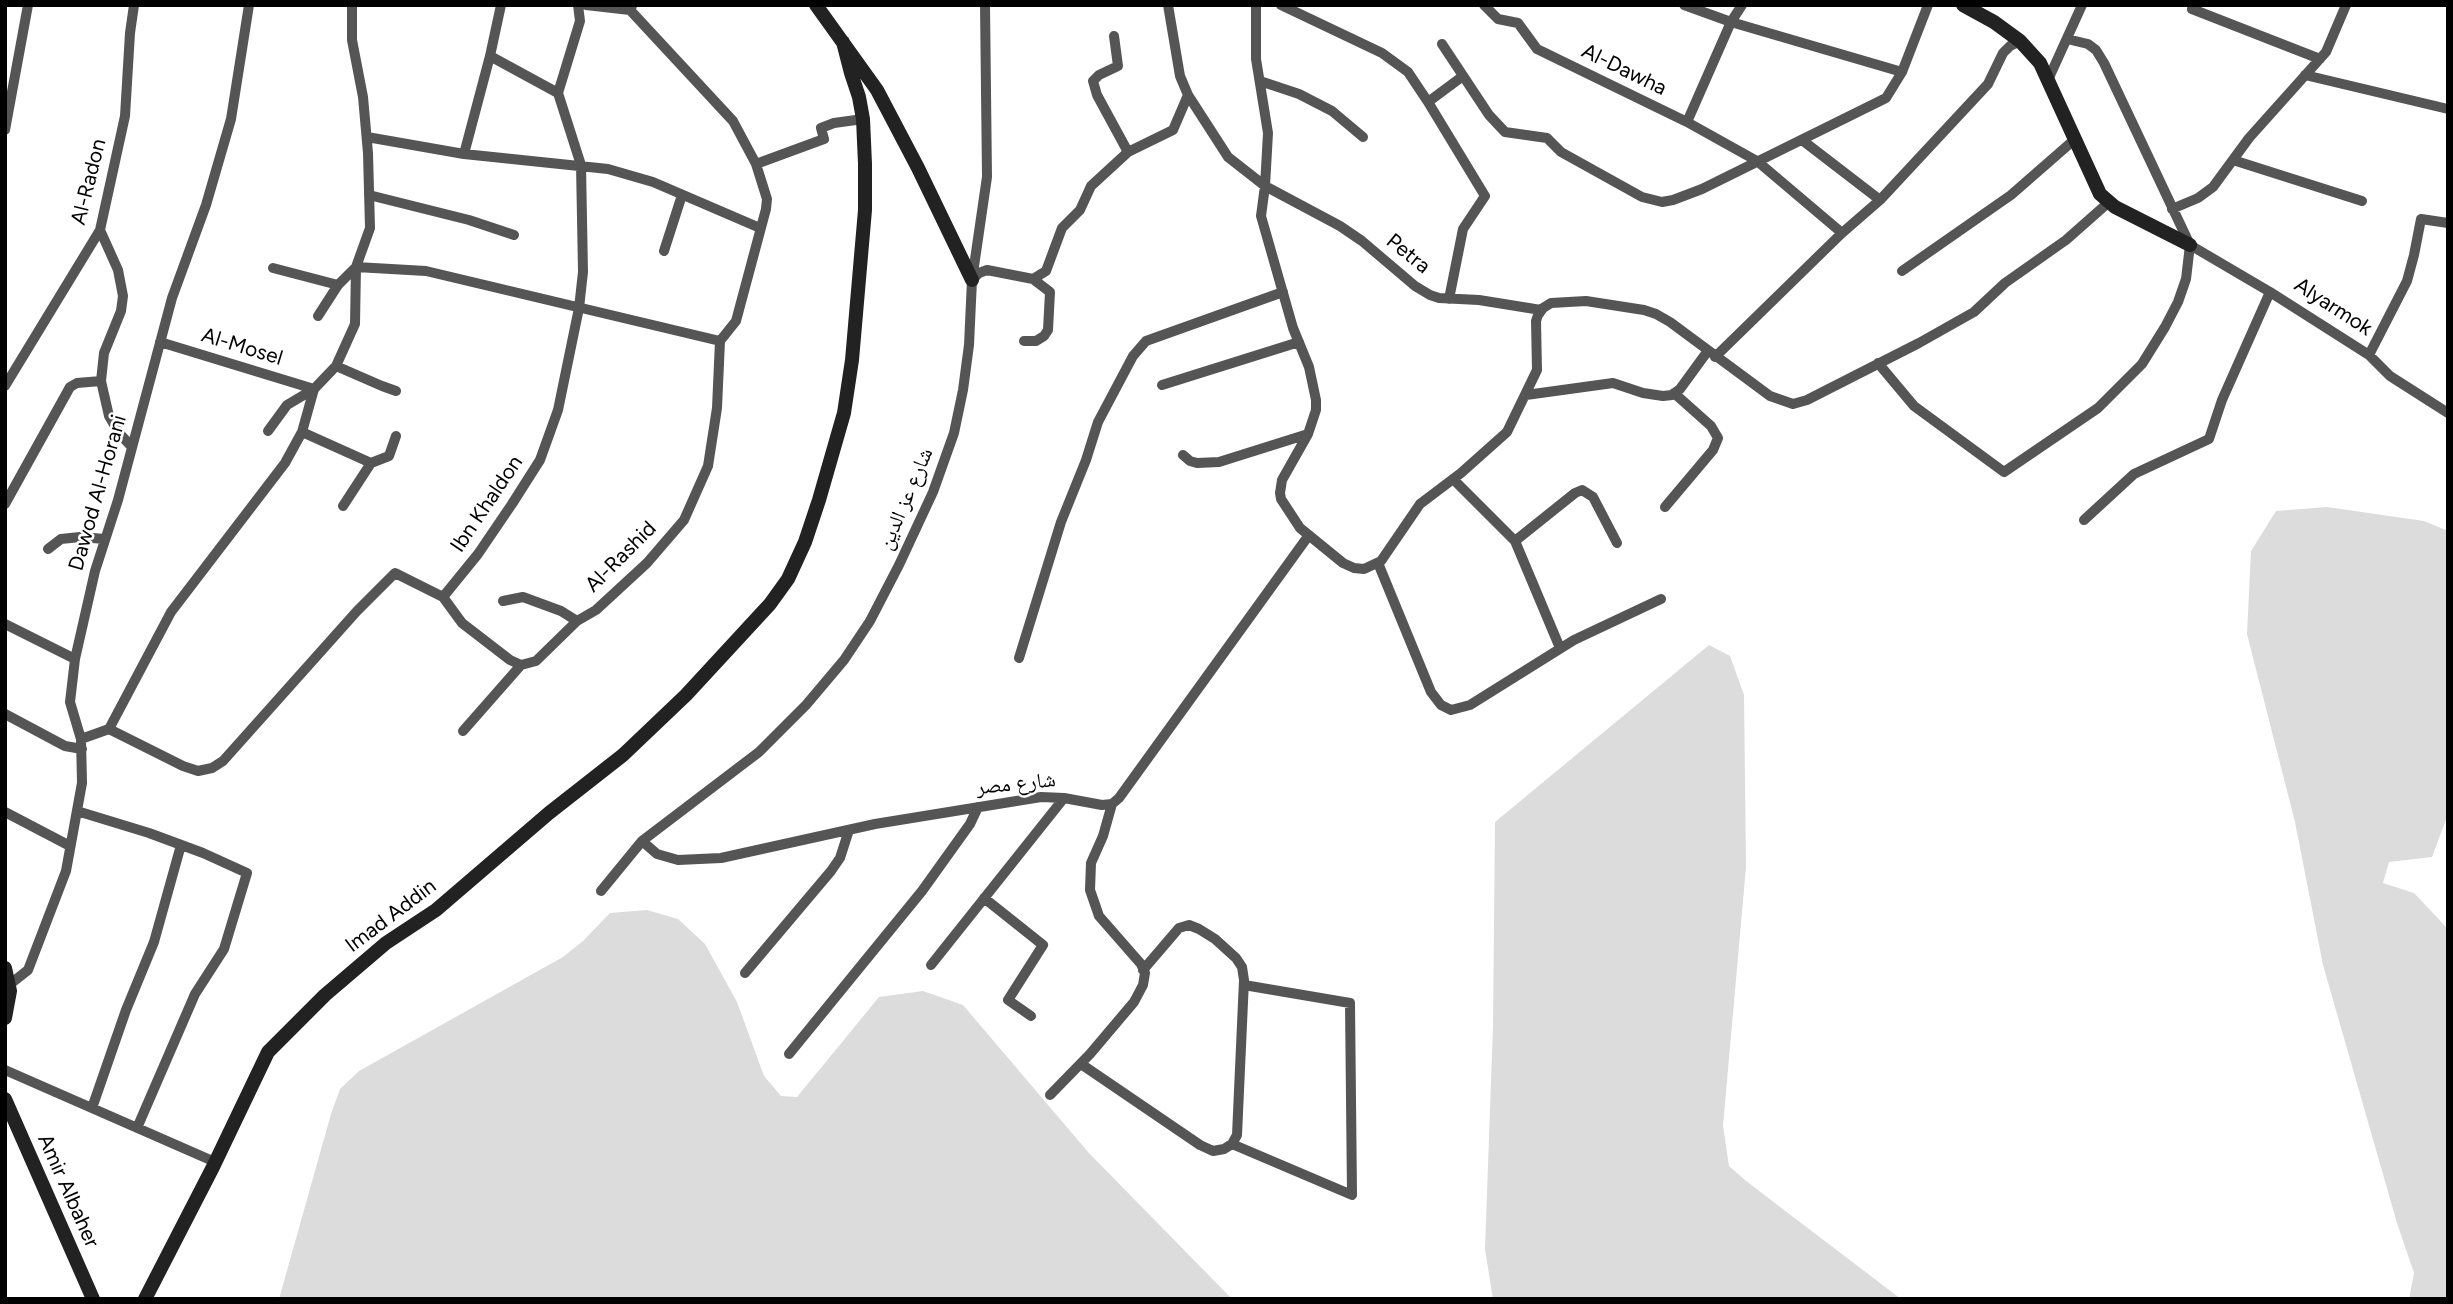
<!DOCTYPE html>
<html>
<head>
<meta charset="utf-8">
<style>
  body { margin:0 }
  #map { position:relative; width:2453px; height:1304px; overflow:hidden; background:#fff; font-family:Figtree,sans-serif }
  canvas { display:block }
  .frame { position:absolute; inset:0; border:7px solid #000; pointer-events:none }
</style>
</head>
<body>
<div id="map">
<canvas width="2453" height="1304"></canvas>
<div class="frame"></div>
</div>
<script>
const c = document.querySelector('canvas').getContext('2d');
c.lineJoin = 'round';
function fill(path, color) {
  c.fillStyle = color;
  c.fill(path, 'evenodd');
}
function poly(rows) {
  const path = new Path2D();
  for (const r of rows) {
    path.moveTo(r[0], r[1]);
    for (let i = 2; i < r.length; i += 2) path.lineTo(r[i], r[i + 1]);
  }
  return path;
}
function strokePath(path, color, width, dash) {
  c.strokeStyle = color;
  c.lineWidth = width;
  c.lineCap = dash ? 'butt' : 'round';
  c.setLineDash(dash || []);
  c.stroke(path);
}
function label(font, color, halo, rows, align = 'center') {
  c.font = font + ' Figtree,"Noto Naskh Arabic",sans-serif';
  c.lineWidth = 5;
  c.setLineDash([]);
  c.textBaseline = 'middle';
  c.strokeStyle = halo;
  c.fillStyle = color;
  for (const [text, x, y, turn = 0] of rows) {
    c.save();
    c.translate(x, y);
    c.rotate((+turn || 0) * Math.PI / 180);
    c.textAlign = isNaN(turn) ? turn : align;
    if (halo) c.strokeText(text, 0, 0);
    c.fillText(text, 0, 0);
    c.restore();
  }
}
fill(poly([
  [2327,507,2424,521,2448,531,2448,814,2432,857,2389,862,2383,883,2414,893,2448,929,2448,1299,2409,1299,2414,1273,2397,1223,2323,965,2295,822,2247,634,2251,551,2276,511],
  [1709,645,1730,656,1744,695,1746,867,1723,1126,1729,1166,1746,1181,1901,1299,1493,1299,1485,1249,1493,1026,1495,822],
  [647,910,678,919,705,944,737,1002,764,1076,781,1096,797,1097,879,997,923,991,963,1005,1088,1152,1232,1299,279,1299,331,1114,340,1089,359,1071,563,957,583,941,610,913]
]), '#dcdcdc');
strokePath(poly([
  [586,5,630,10,632,6],
  [1168,5,1180,76,1188,95,1228,157,1265,186,1340,226,1362,241,1415,286,1430,295,1439,298,1479,300,1541,310],
  [1256,5,1256,59,1268,133,1265,186,1261,216,1293,328,1309,367,1316,400,1316,410,1308,434,1282,480,1280,493,1281,499,1300,528,1343,563,1354,568,1364,569,1381,561,1420,504,1461,473,1507,432,1537,370,1536,321,1538,315,1543,308,1551,303,1586,301,1644,310,1656,314,1670,322,1770,396,1793,404,1807,400,1919,343,1974,312,2005,283,2066,240,2109,202],
  [1281,5,1382,53,1408,72,1428,102,1485,196,1463,229,1449,299],
  [1484,5,1498,19,1518,23,1537,49,1687,122,1757,161,1842,233],
  [1684,5,1731,22,1902,72],
  [2193,5,2192,9,2320,59],
  [630,10,733,121,756,164,767,199,766,209,736,321,720,341],
  [1114,36,1118,66,1099,75,1093,81,1097,95,1128,152],
  [2067,39,2088,44,2096,50,2104,63,2190,245,2270,292,2369,355,2390,376,2448,413],
  [1442,44,1489,115,1505,132,1547,138,1561,152,1642,197,1662,202,1673,200,1702,189,1886,98,1902,72,1928,5],
  [490,56,558,93],
  [2305,75,2448,109],
  [2048,80,2082,5],
  [1260,81,1299,94,1332,111,1363,137],
  [1428,102,1463,76],
  [1687,122,1731,22,1742,5],
  [5,130,28,5],
  [367,137,464,154,608,169,653,182,760,228],
  [1802,140,1880,200],
  [464,154,490,56,501,5],
  [2233,160,2362,201],
  [756,164,824,139,821,128,834,123,863,119],
  [369,195,469,220,514,235],
  [2172,209,2198,198,2213,187,2249,138,2326,52,2346,5],
  [100,230,118,270,123,296,121,311,104,353,101,381,109,416,119,433,131,446],
  [664,251,682,195],
  [273,268,338,285,356,267,426,271,720,341],
  [1902,271,2011,195,2074,140],
  [972,280,979,273,987,270,1033,279,1046,271,1062,228,1080,210,1091,186,1128,152,1173,130,1188,95],
  [318,316,338,285],
  [1024,341,1036,341,1044,336,1048,330,1050,292,1033,279],
  [160,342,314,389],
  [2369,355,2407,281,2414,255,2421,219,2448,223],
  [1715,357,1842,233,1880,200,1988,84,2003,53,2010,46,2020,41],
  [1878,363,1914,406,2004,472,2098,408,2142,364,2165,327,2178,302,2186,279,2190,245],
  [336,366,382,386,396,391],
  [1162,385,1299,342],
  [5,386,100,230,125,116,130,33,134,5],
  [1526,395,1613,383,1643,393,1663,396,1672,395,1680,389,1707,352],
  [268,431,287,405,314,389],
  [302,432,371,463,343,506],
  [1183,455,1190,461,1197,463,1219,462,1308,434],
  [371,463,389,456,396,436],
  [1453,479,1515,541,1560,648],
  [5,504,70,387,77,383,101,381],
  [1665,507,1713,450,1718,438,1711,426,1674,393],
  [2084,520,2134,474,2209,439,2222,400,2270,292],
  [1515,541,1575,493,1582,490,1593,497,1617,543],
  [48,549,61,539,80,537,105,539],
  [1378,563,1431,692,1441,705,1451,710,1470,705,1574,640,1661,599],
  [443,597,462,623,510,660,521,665,536,661,577,621,596,610,647,563,684,520,708,466,717,408,720,341],
  [503,601,523,597,561,611,577,621],
  [5,624,75,659],
  [1019,658,1061,522,1086,460,1098,422,1133,356,1146,341,1283,292],
  [5,714,65,746,82,749],
  [109,729,183,766,198,771,212,768,223,761,357,611,395,573,443,597,478,554,512,504,540,460,558,410,579,308,583,272,581,165,558,93,580,21,578,5],
  [463,731,521,665],
  [81,739,109,729,171,612,285,463,302,432,314,389,336,366,355,324,356,267,370,228,368,153,363,97,352,40,352,5],
  [77,811,149,833,203,853,247,873,224,949,195,994,137,1128],
  [5,812,70,846],
  [642,841,657,854,678,860,721,858,875,824,1041,797,1064,798,1102,805,1112,804,1119,798,1309,535],
  [601,891,642,841,759,752,806,705,844,660,870,621,899,565,933,492,954,433,963,390,969,345,972,280,987,177,985,5],
  [984,898,1043,945,1008,1000,1031,1016],
  [931,965,1064,798],
  [745,973,831,871,840,858,849,830],
  [9,985,28,970,66,871,82,783,81,739,70,702,75,659,95,571,118,500,172,298,206,205,231,119,249,5],
  [789,1054,922,891,970,824,978,807],
  [1081,1064,1200,1145,1213,1151,1224,1149,1232,1144,1237,1135,1244,980,1242,967,1236,958,1215,939,1199,929,1189,925,1179,928,1143,970],
  [5,1070,215,1162],
  [1050,1095,1090,1054,1134,1002,1143,985,1145,973,1141,964,1099,916,1090,890,1091,863,1103,836,1112,804],
  [92,1108,126,1010,154,942,181,845],
  [1232,1144,1352,1195,1350,1003,1244,985]
]), '#555', 10);
strokePath(poly([
  [816,5,877,90,918,168,972,280],
  [1963,5,1994,22,2020,41,2040,63,2100,194,2115,207,2190,245],
  [5,968,10,991,5,1018],
  [5,1099,93,1299],
  [145,1299,213,1167,268,1052,325,995,386,943,436,910,549,813,623,755,686,695,770,604,788,579,805,542,819,500,844,413,852,360,865,210,865,164,863,119,859,97,851,73,843,42]
]), '#222', 14);
label('21px', '#000', '#fff', [
  ["Al-Dawha",1624,70,26],
  ["Al-Radon",89,182,-76],
  ["Petra",1408,254,39],
  ["Alyarmok",2333,307,33],
  ["Al-Mosel",242,347,17],
  ["Dawod Al-Horani",98,493,-74],
  ["شارع عز الدين",906,499,-67],
  ["Ibn Khaldon",487,504,-56],
  ["Al-Rashid",621,557,-45],
  ["شارع مصر",1016,784,-6],
  ["Imad Addin",391,916,-37],
  ["Amir Albaher",68,1191,66]
]);
</script>
</body>
</html>
